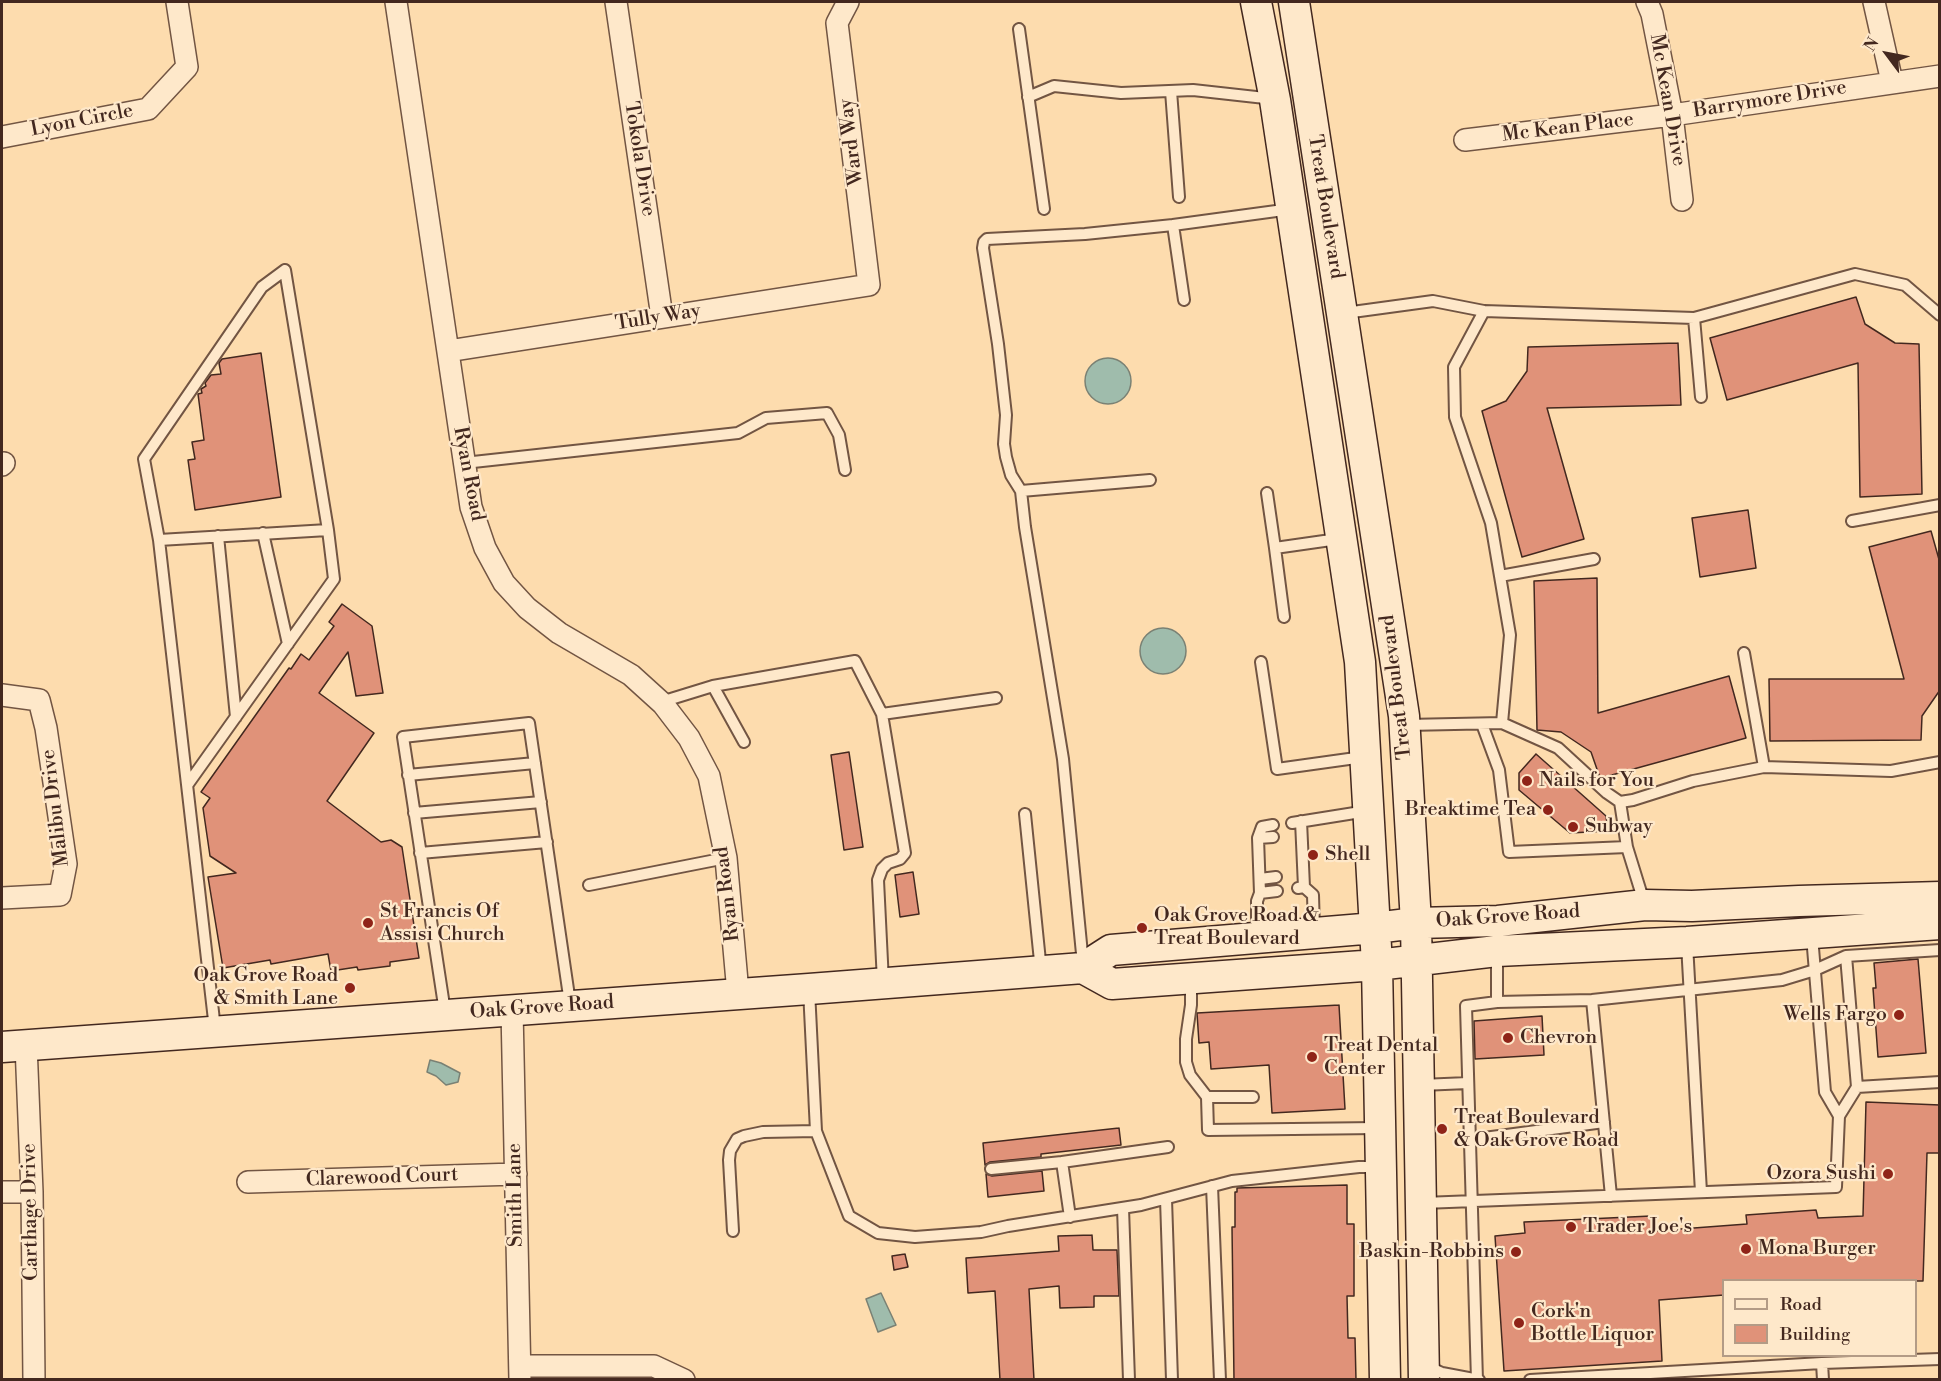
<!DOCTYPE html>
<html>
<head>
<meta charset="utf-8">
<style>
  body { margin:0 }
  #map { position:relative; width:1941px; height:1381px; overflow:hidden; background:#fddcae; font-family:"Libre Bodoni",serif }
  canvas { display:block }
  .frame { position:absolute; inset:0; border:3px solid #43281f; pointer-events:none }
  .legend { position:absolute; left:1722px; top:1279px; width:195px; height:78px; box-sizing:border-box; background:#fee8ca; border:2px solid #b39b86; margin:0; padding:8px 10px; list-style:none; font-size:18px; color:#43281f }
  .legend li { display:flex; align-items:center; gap:12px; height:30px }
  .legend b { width:30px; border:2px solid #b39b86 }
  .north { position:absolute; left:1857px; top:24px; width:60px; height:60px; -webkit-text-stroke:4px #fee8ca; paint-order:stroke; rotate:302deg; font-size:16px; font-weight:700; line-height:24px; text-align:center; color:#43281f }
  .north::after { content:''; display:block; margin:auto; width:21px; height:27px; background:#43281f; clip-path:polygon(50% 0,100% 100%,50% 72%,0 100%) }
</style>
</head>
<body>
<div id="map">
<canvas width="1941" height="1381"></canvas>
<div class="frame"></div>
<ul class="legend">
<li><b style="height:8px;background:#fee8ca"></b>Road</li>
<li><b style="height:16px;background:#e09279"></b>Building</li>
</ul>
<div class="north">N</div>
</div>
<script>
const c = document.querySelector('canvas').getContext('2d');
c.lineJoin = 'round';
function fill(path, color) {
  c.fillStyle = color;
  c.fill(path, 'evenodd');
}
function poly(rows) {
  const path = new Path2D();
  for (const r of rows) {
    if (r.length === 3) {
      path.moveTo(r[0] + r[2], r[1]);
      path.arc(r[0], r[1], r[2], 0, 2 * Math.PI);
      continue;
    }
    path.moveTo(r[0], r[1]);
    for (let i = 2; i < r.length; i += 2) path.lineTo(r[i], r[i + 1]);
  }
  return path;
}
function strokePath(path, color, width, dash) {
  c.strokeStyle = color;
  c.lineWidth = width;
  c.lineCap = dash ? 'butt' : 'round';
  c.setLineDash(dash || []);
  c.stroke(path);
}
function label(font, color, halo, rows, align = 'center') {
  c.font = font + ' "Libre Bodoni",serif';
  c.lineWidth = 4.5;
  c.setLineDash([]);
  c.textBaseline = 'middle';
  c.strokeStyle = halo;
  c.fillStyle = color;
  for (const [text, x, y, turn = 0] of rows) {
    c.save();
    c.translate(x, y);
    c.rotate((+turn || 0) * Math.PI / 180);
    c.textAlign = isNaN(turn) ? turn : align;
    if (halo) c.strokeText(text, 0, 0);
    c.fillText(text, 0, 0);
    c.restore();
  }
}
const water = poly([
  [1108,381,23],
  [1163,651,23],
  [430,1060,441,1063,460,1073,458,1082,446,1085,436,1076,427,1072,430,1060],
  [881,1293,896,1325,878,1332,866,1299,881,1293]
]);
fill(water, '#9fbcac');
strokePath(water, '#7a8174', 1.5);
const building = poly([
  [1856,297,1865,324,1895,343,1919,344,1922,494,1860,497,1858,363,1727,400,1710,338,1856,297],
  [1678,343,1681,405,1547,408,1584,539,1522,557,1482,411,1506,401,1527,371,1528,347,1678,343],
  [261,353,281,497,195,510,188,460,195,459,192,442,204,440,198,394,202,393,201,389,206,386,205,383,211,375,221,374,219,363,222,359,261,353],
  [1748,510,1756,568,1700,577,1692,518,1748,510],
  [1931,531,1940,563,1940,690,1922,716,1921,740,1770,741,1769,679,1904,679,1869,547,1931,531],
  [1597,578,1598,713,1729,676,1746,738,1601,778,1599,775,1591,752,1561,732,1537,730,1534,581,1597,578],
  [342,604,372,626,383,693,356,696,348,652,319,693,374,733,327,801,381,842,391,840,402,847,419,958,390,962,390,966,358,970,357,967,331,971,328,954,271,964,270,960,223,968,208,877,236,873,210,856,203,808,210,798,201,792,289,668,291,669,301,654,309,660,334,626,329,622,342,604],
  [849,752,863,847,844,850,831,755,849,752],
  [1536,754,1606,816,1608,831,1570,833,1519,790,1519,773,1536,754],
  [913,872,919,914,900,917,895,875,913,872],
  [1918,959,1926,1053,1878,1057,1873,988,1876,988,1874,963,1918,959],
  [1339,1005,1345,1109,1272,1113,1269,1065,1211,1069,1209,1042,1199,1043,1197,1013,1339,1005],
  [1542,1016,1544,1055,1475,1059,1474,1021,1542,1016],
  [1866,1102,1940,1105,1940,1153,1927,1153,1923,1281,1724,1281,1724,1295,1659,1300,1662,1361,1504,1371,1495,1236,1525,1233,1524,1222,1651,1216,1654,1231,1747,1224,1746,1215,1816,1210,1818,1218,1863,1216,1866,1102],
  [1119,1128,1121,1145,1041,1154,1041,1157,990,1162,985,1165,983,1143,1119,1128],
  [1042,1171,1044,1191,988,1197,986,1174,992,1176,1042,1171],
  [1347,1185,1347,1224,1354,1224,1354,1296,1347,1296,1348,1338,1355,1338,1356,1380,1234,1380,1232,1227,1235,1227,1235,1192,1237,1192,1237,1188,1347,1185],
  [1092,1235,1093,1250,1117,1250,1119,1296,1094,1296,1094,1307,1060,1308,1059,1286,1029,1289,1034,1380,1000,1380,995,1291,968,1293,966,1258,1059,1251,1058,1236,1092,1235],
  [905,1254,908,1267,894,1270,892,1256,905,1254]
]);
fill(building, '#e09279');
strokePath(building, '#43281f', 1.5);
const lane = poly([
  [1019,29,1044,209],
  [1171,91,1179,197],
  [1028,97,1054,86,1121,93,1193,90,1274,99],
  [1173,225,1184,300],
  [1484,311,1454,367,1455,417,1491,523,1510,635,1502,723],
  [1345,313,1433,301,1484,311,1694,318,1855,274,1905,285,1940,315],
  [1694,318,1701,397],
  [464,463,738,433,766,418,827,413,839,435,845,470],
  [1021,491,1011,475,1006,457,1004,444,1006,415,998,344,983,248,984,242,987,239,1085,234,1173,225,1291,209],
  [1267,493,1275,548,1338,539],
  [1852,521,1940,505],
  [263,533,288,644],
  [218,536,236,717],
  [159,540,328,530],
  [1275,548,1284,617],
  [1500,576,1594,559],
  [1744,653,1764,767],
  [1261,662,1277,769,1363,757],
  [661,702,713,686],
  [1482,724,1499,770,1509,852,1627,847],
  [1407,725,1502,723,1558,748,1607,793,1620,802,1633,800,1693,781,1764,767,1891,771,1940,762],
  [744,742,713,686,855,661,882,714],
  [408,775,535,763],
  [188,784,334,579,328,530,285,270,262,287,144,459,159,540,215,1029],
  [1620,802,1627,847,1644,902],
  [414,813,541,802],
  [1025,814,1041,971],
  [1301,821,1304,887],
  [1292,823,1367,811],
  [1258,838,1273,837],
  [420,853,547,842],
  [1260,879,1276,877],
  [589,885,726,858],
  [1298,888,1304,887,1313,895,1314,930],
  [1260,893,1277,891],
  [1812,936,1825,1092,1839,1116,1857,1087,1846,956],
  [1257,937,1257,901,1260,893,1258,838,1262,827,1273,825],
  [1687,944,1701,1192],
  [1497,954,1497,1002],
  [1083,964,1063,759,1025,527,1021,491,1150,480],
  [1191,981,1191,1005,1186,1039,1186,1062,1190,1075,1207,1097],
  [883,982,878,880,882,869,888,863,900,859,905,853,882,714,996,698],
  [809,990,816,1131,849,1216,878,1233,915,1237,981,1232,1008,1226,1141,1205,1232,1181,1359,1167,1378,1167],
  [1592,1000,1611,1196],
  [445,1012,403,737,529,723,570,1003],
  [1421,1085,1468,1083],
  [1857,1087,1940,1082],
  [1253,1097,1207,1097,1208,1130,1377,1128],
  [1469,1140,1604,1122],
  [991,1169,1062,1162],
  [1212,1186,1220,1380],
  [1166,1199,1172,1380],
  [1423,1203,1836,1187,1839,1116],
  [1123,1208,1129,1380],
  [1070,1217,1062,1162,1168,1147],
  [733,1231,729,1160,730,1151,737,1139,744,1136,763,1132,816,1131],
  [1822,1363,1940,1359],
  [1427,1366,1442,1373,1479,1380],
  [1477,1380,1466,1006,1497,1002,1592,1000,1782,980,1815,970,1846,956,1940,950],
  [1530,1380,1822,1363,1823,1380]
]);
const street = poly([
  [396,2,471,507,485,548,504,583,527,608,559,633,631,675,663,704,689,738,709,776,726,858,738,993],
  [616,2,662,317],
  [1647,2,1652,14,1672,115,1682,200],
  [1874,2,1892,82],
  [2,137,148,109,187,67,177,2],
  [1465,140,1672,115,1940,76],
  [448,351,869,285,837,23,848,2],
  [2,465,4,463],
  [2,695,39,700,46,728,66,864,60,895,2,898],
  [512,1010,520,1380],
  [26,1045,32,1192,34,1380],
  [248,1182,516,1174],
  [2,1192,32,1192],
  [520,1366,654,1366,684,1380]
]);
const secondary = poly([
  [1256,2,1275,100,1360,662,1377,965,1385,1380],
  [1294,2,1404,716,1416,923,1424,1380],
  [1083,968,1112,984,1377,965,1497,951,1687,942,1940,924],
  [2,1047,809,989,1083,968,1111,950,1375,928,1416,923,1498,921,1645,905,1692,906,1799,901,1940,897]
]);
strokePath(lane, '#725543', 14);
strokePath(street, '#725543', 24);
strokePath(secondary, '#43281f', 33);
strokePath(lane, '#fee8ca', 10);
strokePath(street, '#fee8ca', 21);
strokePath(secondary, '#fee8ca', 30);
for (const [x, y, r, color] of [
  [1527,781,6,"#8f2418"],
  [1548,810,6,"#8f2418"],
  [1573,827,6,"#8f2418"],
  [1313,855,6,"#8f2418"],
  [368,923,6,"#8f2418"],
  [1142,928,6,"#8f2418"],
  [350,988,6,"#8f2418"],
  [1899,1015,6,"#8f2418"],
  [1508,1038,6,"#8f2418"],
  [1312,1057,6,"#8f2418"],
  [1442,1129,6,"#8f2418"],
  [1888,1174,6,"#8f2418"],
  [1571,1227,6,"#8f2418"],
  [1746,1249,6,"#8f2418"],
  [1516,1252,6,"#8f2418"],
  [1519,1323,6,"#8f2418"]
]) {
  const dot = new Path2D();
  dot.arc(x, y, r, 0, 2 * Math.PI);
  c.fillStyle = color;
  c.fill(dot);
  strokePath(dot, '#fee8ca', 2);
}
label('20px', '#43281f', '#fee8ca', [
  ["Mc Kean Drive",1667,100,80],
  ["Barrymore Drive",1770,100,-9],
  ["Lyon Circle",82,121,-11],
  ["Mc Kean Place",1568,128,-7],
  ["Ward Way",852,142,-97],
  ["Tokola Drive",639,159,81],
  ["Treat Boulevard",1325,207,81],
  ["Tully Way",658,318,-9],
  ["Ryan Road",468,474,79],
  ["Treat Boulevard",1397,687,-97],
  ["Malibu Drive",56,808,-97],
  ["Ryan Road",728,894,-97],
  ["Oak Grove Road",1508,917,-4],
  ["Oak Grove Road",542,1008,-4],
  ["Clarewood Court",382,1178,-2],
  ["Smith Lane",516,1195,-91],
  ["Carthage Drive",31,1212,-91]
]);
label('20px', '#43281f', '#fee8ca', [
  ["Nails for You",1539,781],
  ["Breaktime Tea",1536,810,"right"],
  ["Subway",1585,827],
  ["Shell",1325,855],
  ["St Francis Of",380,912],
  ["Assisi Church",380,935],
  ["Oak Grove Road &",1154,916],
  ["Treat Boulevard",1154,939],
  ["Oak Grove Road",338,976,"right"],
  ["& Smith Lane",338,999,"right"],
  ["Wells Fargo",1887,1015,"right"],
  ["Chevron",1520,1038],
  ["Treat Dental",1324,1046],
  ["Center",1324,1069],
  ["Treat Boulevard",1454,1118],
  ["& Oak Grove Road",1454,1141],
  ["Ozora Sushi",1876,1174,"right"],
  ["Trader Joe's",1583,1227],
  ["Mona Burger",1758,1249],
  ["Baskin-Robbins",1504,1252,"right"],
  ["Cork'n",1531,1312],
  ["Bottle Liquor",1531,1335]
], 'left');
</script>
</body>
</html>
